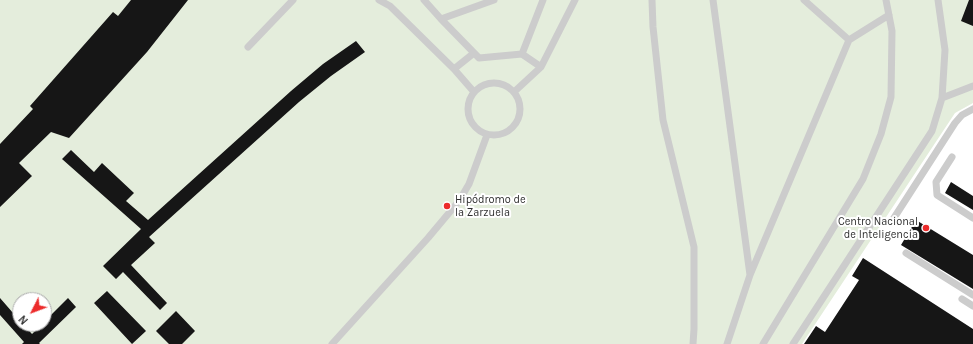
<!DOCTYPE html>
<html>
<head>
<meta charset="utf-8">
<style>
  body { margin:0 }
  #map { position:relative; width:973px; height:344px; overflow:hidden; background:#fff; font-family:Karla,sans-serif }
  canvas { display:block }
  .north { position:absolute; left:12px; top:292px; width:40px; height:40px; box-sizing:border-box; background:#fff; border:1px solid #acacac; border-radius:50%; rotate:228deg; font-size:11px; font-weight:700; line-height:16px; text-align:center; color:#2f2f2f }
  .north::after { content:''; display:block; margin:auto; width:14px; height:18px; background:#ec2b2b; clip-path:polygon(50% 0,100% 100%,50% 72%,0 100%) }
</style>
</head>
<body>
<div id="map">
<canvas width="973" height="344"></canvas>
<div class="north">N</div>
</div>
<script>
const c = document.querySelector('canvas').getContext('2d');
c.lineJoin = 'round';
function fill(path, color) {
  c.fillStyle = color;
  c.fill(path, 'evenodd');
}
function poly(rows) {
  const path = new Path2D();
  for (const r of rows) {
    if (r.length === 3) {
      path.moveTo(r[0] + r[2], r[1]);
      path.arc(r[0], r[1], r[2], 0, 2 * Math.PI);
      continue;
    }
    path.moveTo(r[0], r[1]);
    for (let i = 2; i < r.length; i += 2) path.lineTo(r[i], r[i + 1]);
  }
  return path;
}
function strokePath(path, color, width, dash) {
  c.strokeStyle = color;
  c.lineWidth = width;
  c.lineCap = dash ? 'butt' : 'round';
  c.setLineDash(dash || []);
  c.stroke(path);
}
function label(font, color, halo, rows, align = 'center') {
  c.font = font + ' Karla,sans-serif';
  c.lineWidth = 4;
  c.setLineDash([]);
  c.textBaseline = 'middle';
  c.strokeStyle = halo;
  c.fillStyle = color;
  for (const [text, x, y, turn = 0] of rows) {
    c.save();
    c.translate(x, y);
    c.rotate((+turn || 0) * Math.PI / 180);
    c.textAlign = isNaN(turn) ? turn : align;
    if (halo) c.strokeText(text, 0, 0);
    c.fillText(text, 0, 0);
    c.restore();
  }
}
fill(poly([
  [0,0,973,0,973,103,955,113,802,344,0,344],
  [20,300,44,300,44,324,20,324]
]), '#e4eddc');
fill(poly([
  [131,0,188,0,147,52,69,138,51,132,19,163,32,176,0,207,0,144,33,109,30,106,113,12,118,16],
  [969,0,973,0,973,26,961,21],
  [356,41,365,52,331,76,299,102,149,237,155,243,131,265,167,303,160,310,123,272,116,279,103,266,141,229,62,159,71,150,94,172,102,163,134,193,126,201,148,220,291,91,323,64],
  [951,182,973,196,973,210,945,193],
  [916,220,973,255,973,289,901,245],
  [863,258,973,329,973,344,804,344,816,326,825,332,859,280,852,276],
  [107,291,146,331,132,344,94,303],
  [0,298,20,321,20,324,23,324,32,334,42,324,44,324,44,322,68,298,76,307,39,343,40,344,22,344,24,342,0,315],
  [176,311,195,331,182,344,169,344,156,331]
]), '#161616');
strokePath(poly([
  [379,0,390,6,454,69,474,92],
  [424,0,441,19,494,0],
  [652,0,653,27,663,120,694,247,694,329,693,344],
  [713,0,750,275,727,344],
  [804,0,849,40,889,15],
  [441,19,479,58,522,54,543,0],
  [248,47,293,0],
  [522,54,541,67],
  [454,69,474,53],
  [494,109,26],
  [514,92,541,67,575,0],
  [942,98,973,86],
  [952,157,936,182,937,195,973,218],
  [892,221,955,123,962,115,973,109],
  [906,253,973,295],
  [750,275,849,40],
  [962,299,973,306],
  [332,344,428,238,459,201,469,184,487,135],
  [763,344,863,179,881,134,891,97,892,31,886,0],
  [793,344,932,131,942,98,945,50,938,0]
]), '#ccc', 7);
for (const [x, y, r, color] of [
  [447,206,4,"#ec2b2b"],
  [926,228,4,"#ec2b2b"]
]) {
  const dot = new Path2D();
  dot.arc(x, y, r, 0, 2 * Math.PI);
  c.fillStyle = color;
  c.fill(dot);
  strokePath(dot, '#fff', 1.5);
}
label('11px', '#2f2f2f', '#fff', [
  ["Hipódromo de",455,200],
  ["la Zarzuela",455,213],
  ["Centro Nacional",918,222,"right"],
  ["de Inteligencia",918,235,"right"]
], 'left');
</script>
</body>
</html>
